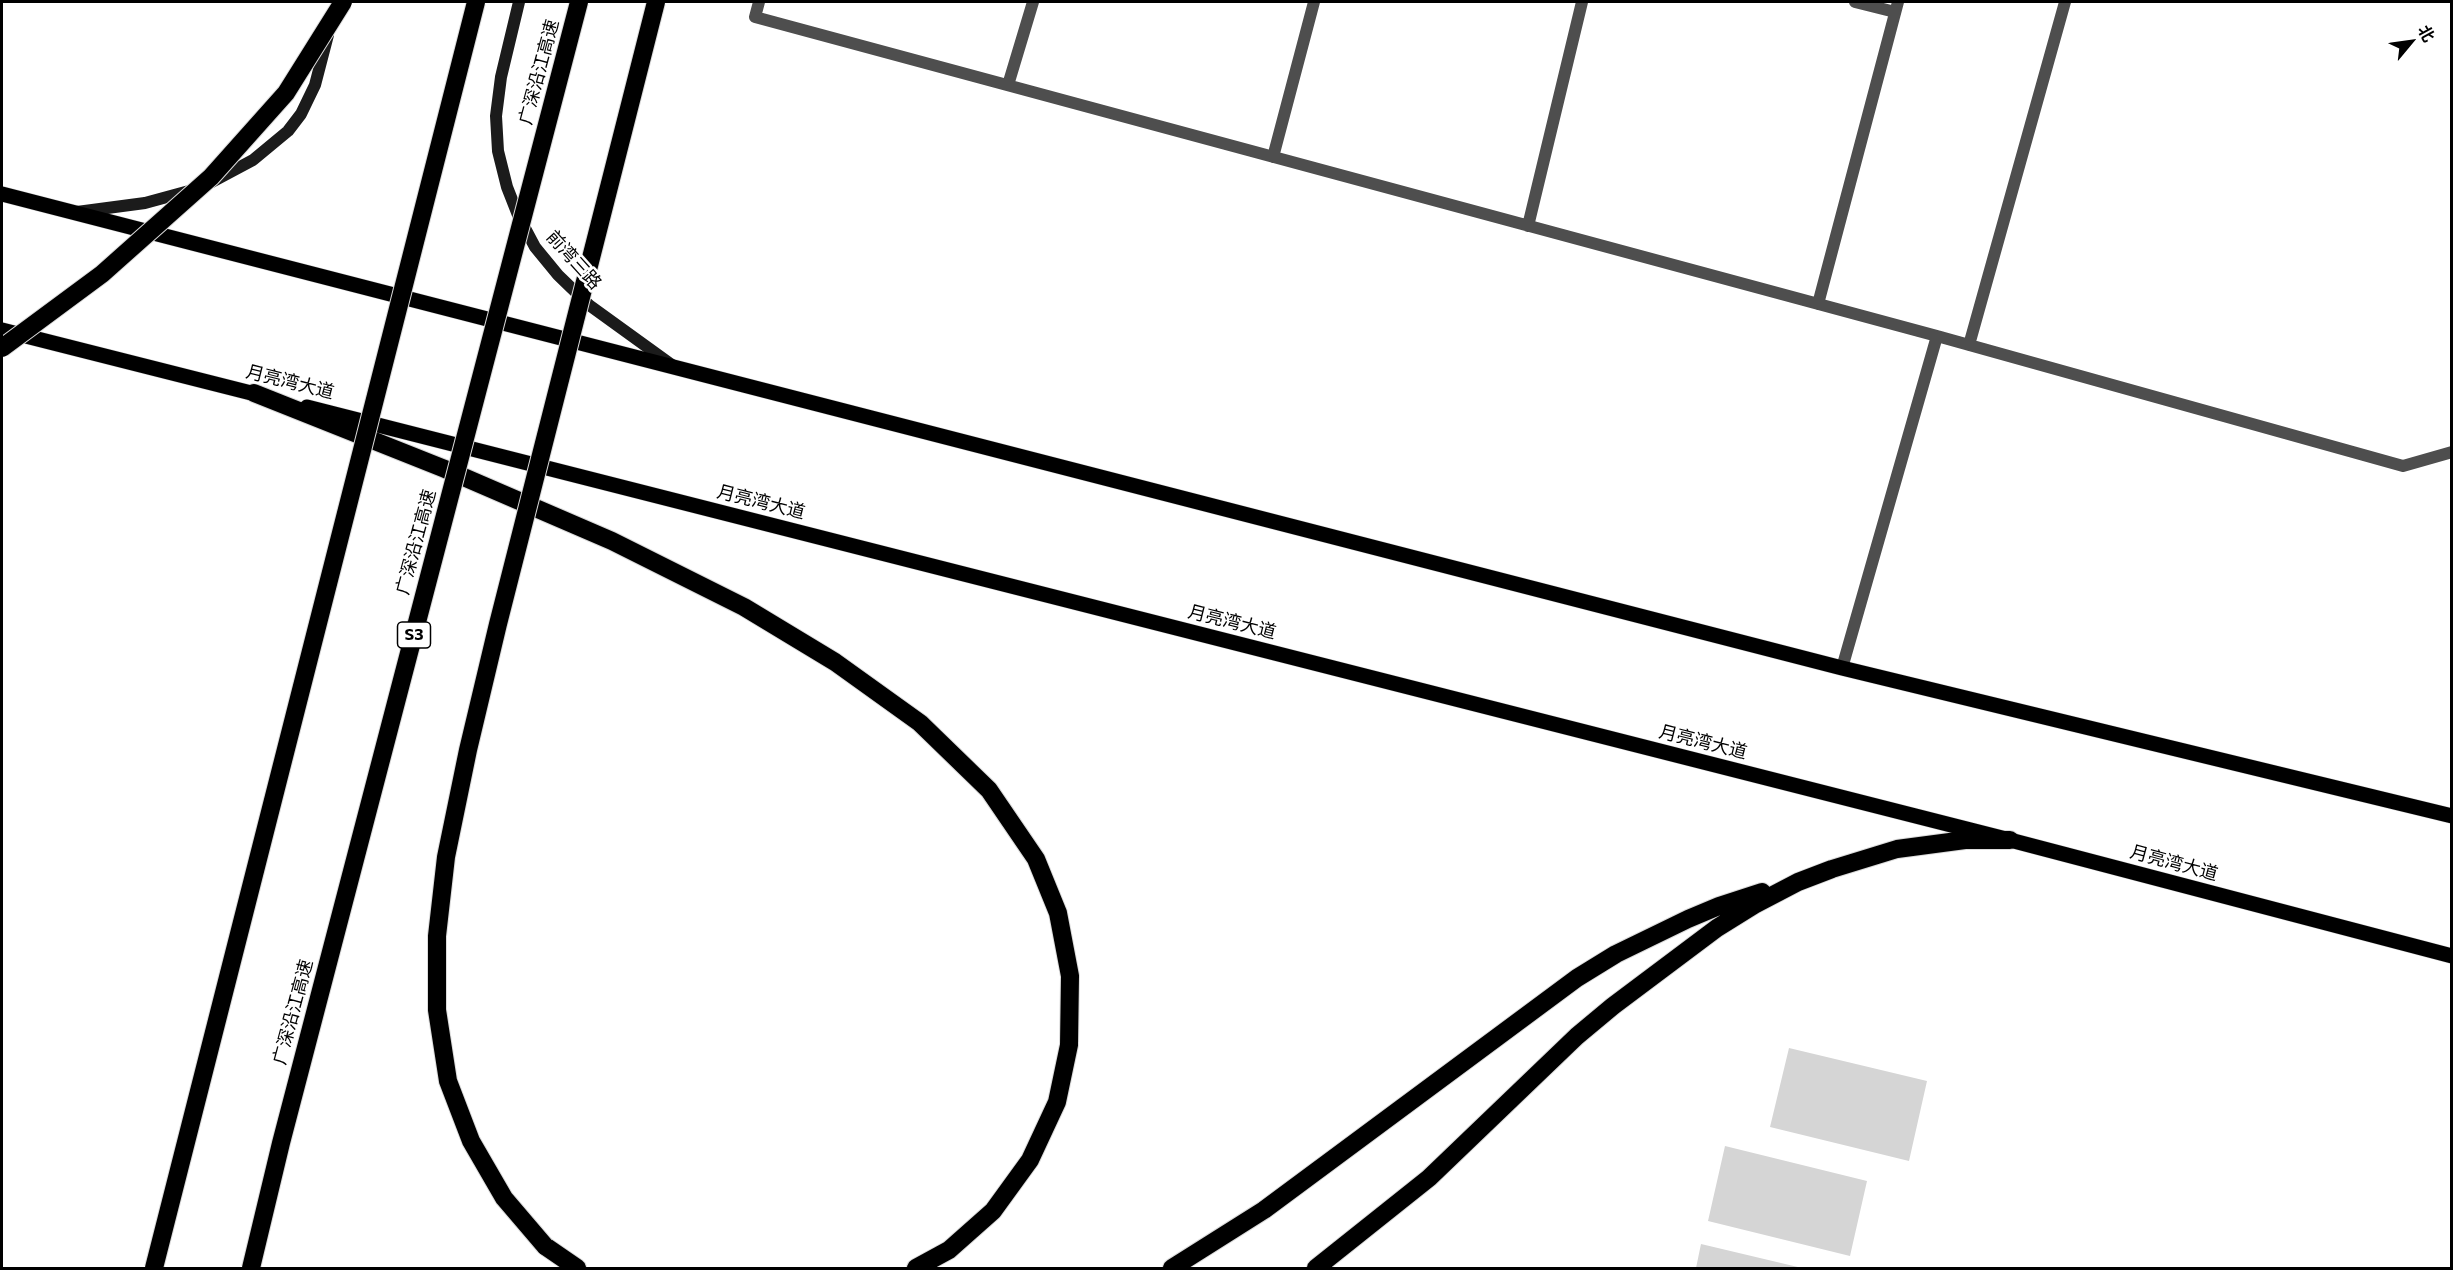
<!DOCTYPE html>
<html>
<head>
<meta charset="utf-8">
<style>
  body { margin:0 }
  #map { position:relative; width:2453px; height:1270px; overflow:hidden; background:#fff; font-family:Commissioner,"Noto Sans SC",sans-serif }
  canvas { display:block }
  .frame { position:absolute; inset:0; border:3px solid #000; pointer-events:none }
  .north { position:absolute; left:2381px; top:12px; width:60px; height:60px; -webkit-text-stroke:4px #fff; paint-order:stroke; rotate:61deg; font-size:16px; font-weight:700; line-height:24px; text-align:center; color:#000 }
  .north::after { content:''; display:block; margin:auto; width:21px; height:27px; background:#000; clip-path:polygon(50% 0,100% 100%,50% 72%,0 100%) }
</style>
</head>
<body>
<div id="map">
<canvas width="2453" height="1270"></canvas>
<div class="frame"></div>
<div class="north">北</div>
</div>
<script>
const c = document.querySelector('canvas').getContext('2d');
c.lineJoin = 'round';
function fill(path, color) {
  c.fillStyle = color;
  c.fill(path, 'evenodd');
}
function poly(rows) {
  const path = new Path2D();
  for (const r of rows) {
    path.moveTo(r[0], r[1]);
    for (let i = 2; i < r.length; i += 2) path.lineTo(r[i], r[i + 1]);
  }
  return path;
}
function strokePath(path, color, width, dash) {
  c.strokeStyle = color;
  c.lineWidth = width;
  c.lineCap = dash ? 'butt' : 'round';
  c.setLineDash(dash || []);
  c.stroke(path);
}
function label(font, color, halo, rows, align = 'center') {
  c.font = font + ' Commissioner,"Noto Sans SC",sans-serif';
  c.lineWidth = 5;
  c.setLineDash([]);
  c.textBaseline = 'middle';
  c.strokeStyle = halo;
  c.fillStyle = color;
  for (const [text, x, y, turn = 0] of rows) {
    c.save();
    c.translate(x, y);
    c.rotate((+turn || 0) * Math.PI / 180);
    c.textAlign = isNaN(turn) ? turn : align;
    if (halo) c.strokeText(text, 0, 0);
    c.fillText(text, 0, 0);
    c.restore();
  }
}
fill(poly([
  [1789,1048,1927,1081,1909,1161,1770,1127],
  [1725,1146,1867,1181,1850,1256,1708,1221],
  [1701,1244,1802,1268,1696,1268]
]), '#d5d5d5');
const primary = poly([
  [2,194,1842,668,2452,816],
  [2,330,263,396],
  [307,407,2010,840,2452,956]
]);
const highway = poly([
  [254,393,445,469,612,541,744,607,835,662,920,723,989,790,1036,859,1058,913,1070,976,1069,1045,1057,1102,1030,1160,993,1211,949,1250,916,1268],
  [545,1246,577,1268],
  [1172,1268,1264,1210,1577,978,1616,954,1688,919,1719,906,1762,892],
  [1316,1268,1429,1178,1577,1036,1613,1006,1717,928,1754,905,1798,882,1832,869,1897,849,1965,840,2010,840]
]);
strokePath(primary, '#dbdbdb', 16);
strokePath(highway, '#dbdbdb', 20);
strokePath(poly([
  [759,2,755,17,1937,336,2403,466,2452,452],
  [1855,2,1895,12],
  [1008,85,1033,2],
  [1273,157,1314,2],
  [1528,226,1582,2],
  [1818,304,1898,2],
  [1969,345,2065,2],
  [1842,668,1937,336]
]), '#4e4e4e', 12);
strokePath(poly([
  [519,2,501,77,496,116,498,151,507,187,518,215,535,247,558,275,589,305,672,365],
  [208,184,253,160,288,131,301,114,315,85,328,35],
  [77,212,145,203,189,191]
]), '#1b1b1b', 12);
strokePath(primary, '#000', 15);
strokePath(highway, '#000', 18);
const highwayBridge = poly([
  [2,348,102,274,211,177,286,93,343,2],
  [545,1246,504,1198,471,1141,448,1081,437,1010,437,936,446,857,468,750,498,624,656,2],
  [154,1268,476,2],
  [251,1268,281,1143,579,2]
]);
strokePath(highwayBridge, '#dbdbdb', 20, []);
strokePath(highwayBridge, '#000', 18);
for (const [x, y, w] of [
  [414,635,33]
]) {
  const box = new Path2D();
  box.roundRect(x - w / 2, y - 13, w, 26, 4.5);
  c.fillStyle = '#fff';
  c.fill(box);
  strokePath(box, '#000', 1.5);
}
label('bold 16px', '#000', null, [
  ["S3",414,635]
]);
label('18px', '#000', '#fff', [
  ["广深沿江高速",539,72,-75],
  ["前湾三路",574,260,48],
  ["月亮湾大道",290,382,14],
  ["月亮湾大道",761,502,14],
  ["广深沿江高速",416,542,-75],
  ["月亮湾大道",1232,622,14],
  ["月亮湾大道",1703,742,14],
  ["月亮湾大道",2174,863,15],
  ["广深沿江高速",293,1012,-75]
]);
</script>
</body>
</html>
